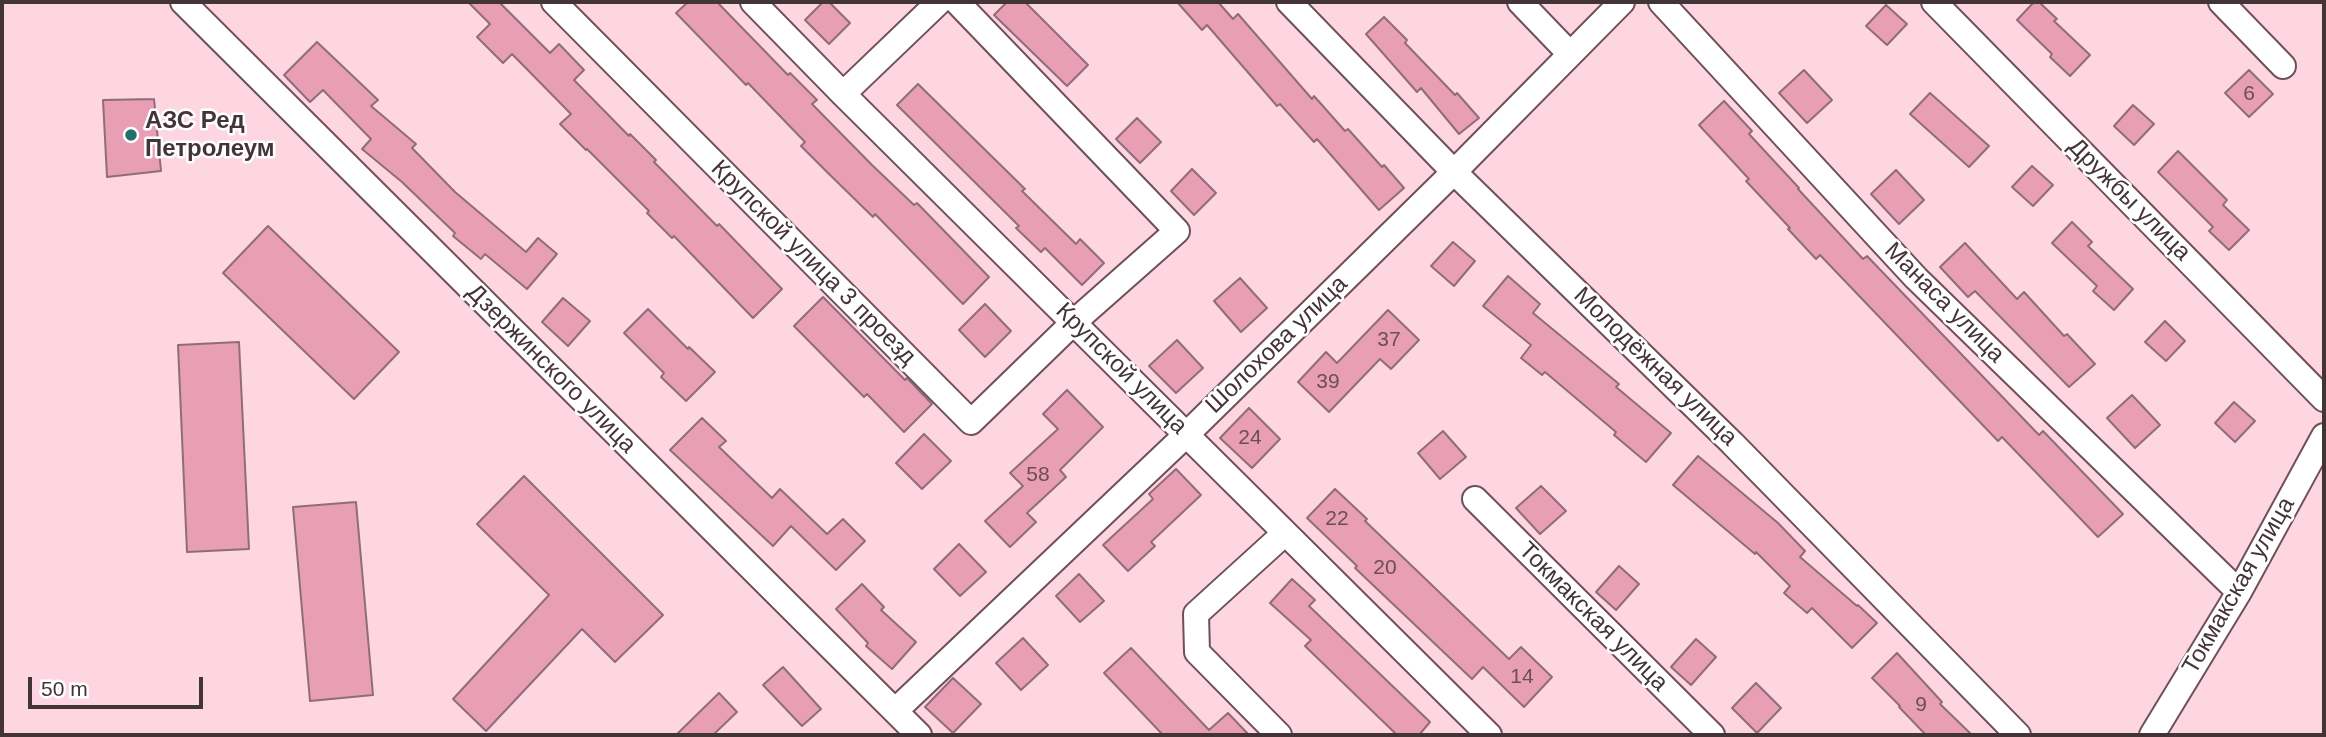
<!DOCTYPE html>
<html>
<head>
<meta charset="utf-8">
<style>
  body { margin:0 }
  #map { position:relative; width:2326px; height:737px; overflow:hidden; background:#fdd6e1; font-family:Arial,sans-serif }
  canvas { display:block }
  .frame { position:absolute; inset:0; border:4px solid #433438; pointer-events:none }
  .scale { position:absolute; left:28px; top:677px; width:175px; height:32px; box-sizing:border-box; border:4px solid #433438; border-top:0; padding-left:9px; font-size:21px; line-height:24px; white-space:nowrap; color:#433438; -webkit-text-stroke:5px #fff; paint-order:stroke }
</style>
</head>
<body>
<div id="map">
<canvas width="2326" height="737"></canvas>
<div class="frame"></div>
<div class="scale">50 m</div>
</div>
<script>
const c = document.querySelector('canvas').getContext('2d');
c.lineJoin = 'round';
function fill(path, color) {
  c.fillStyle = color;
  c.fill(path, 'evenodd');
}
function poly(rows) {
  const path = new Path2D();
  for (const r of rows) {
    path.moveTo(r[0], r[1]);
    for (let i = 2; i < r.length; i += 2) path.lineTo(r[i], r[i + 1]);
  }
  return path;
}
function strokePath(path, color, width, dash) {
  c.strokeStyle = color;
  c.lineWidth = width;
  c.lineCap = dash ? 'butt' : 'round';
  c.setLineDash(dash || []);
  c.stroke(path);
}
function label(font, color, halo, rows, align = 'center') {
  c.font = font + ' Arial,sans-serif';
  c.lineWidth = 5;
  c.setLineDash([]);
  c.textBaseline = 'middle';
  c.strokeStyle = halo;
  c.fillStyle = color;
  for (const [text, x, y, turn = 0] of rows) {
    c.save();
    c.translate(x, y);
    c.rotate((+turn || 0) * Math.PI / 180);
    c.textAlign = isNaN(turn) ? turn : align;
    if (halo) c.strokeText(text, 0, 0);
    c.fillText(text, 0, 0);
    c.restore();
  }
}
const building = poly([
  [468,2,499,2,550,53,559,44,584,70,574,80,629,136,630,134,656,160,654,162,717,226,719,224,782,289,753,318,674,236,672,238,647,213,649,211,587,149,586,150,560,124,571,114,512,54,503,63,477,37,490,24,468,2],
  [688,2,717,2,788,75,790,73,817,100,812,104,872,165,914,205,917,203,989,277,963,304,875,214,873,217,827,172,801,146,805,142,748,83,746,85,676,13,688,2],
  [823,2,829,2,850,23,829,44,805,20,823,2],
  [1007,2,1025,2,1088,65,1067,86,994,15,1007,2],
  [1177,2,1218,2,1233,19,1238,14,1312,99,1314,96,1345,131,1348,129,1382,167,1384,165,1404,188,1379,210,1317,139,1314,142,1280,104,1277,106,1207,25,1202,30,1177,2],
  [2034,2,2039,2,2057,19,2054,21,2090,55,2070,76,2050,57,2052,54,2017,20,2034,2],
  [1886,5,1907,24,1887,45,1866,26,1886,5],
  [1384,17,1407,40,1405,43,1455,95,1457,93,1479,118,1459,134,1421,88,1417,92,1366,34,1384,17],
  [317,42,378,100,371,106,416,144,412,148,455,192,526,252,538,238,557,254,527,289,485,254,481,259,453,236,455,233,402,182,362,149,371,139,323,90,310,102,284,75,317,42],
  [1804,70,1832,100,1807,123,1779,93,1804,70],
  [2249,70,2273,94,2249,117,2225,93,2249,70],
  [918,84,1025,189,1022,191,1076,244,1080,239,1104,263,1082,285,1045,248,1041,252,1016,228,1019,226,897,105,918,84],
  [1930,93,1989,146,1969,167,1910,114,1930,93],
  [154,99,161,171,107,177,103,100,154,99],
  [1724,101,1752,131,1749,134,1799,188,1798,189,1863,259,1867,256,2039,435,2043,431,2123,514,2098,537,2002,437,1998,441,1820,255,1816,259,1788,229,1790,228,1746,181,1749,179,1699,125,1724,101],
  [2133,105,2154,124,2134,145,2114,126,2133,105],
  [1137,118,1161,142,1140,163,1116,139,1137,118],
  [2178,151,2227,200,2223,205,2249,230,2229,250,2209,231,2213,227,2158,172,2178,151],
  [2032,166,2053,185,2033,206,2012,187,2032,166],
  [1192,169,1216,193,1194,215,1171,191,1192,169],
  [1896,170,1924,200,1899,224,1871,194,1896,170],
  [2072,222,2092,242,2088,246,2133,289,2114,310,2093,291,2097,286,2052,243,2072,222],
  [268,226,399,352,354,399,223,273,268,226],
  [1453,242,1475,261,1454,286,1431,266,1453,242],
  [1965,243,2017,299,2024,292,2064,336,2067,334,2095,364,2069,387,1975,291,1968,297,1940,267,1965,243],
  [1508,276,1540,304,1533,313,1619,384,1616,387,1671,433,1646,462,1614,435,1616,432,1545,372,1542,375,1521,358,1531,345,1483,306,1508,276],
  [1240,278,1267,308,1241,332,1214,301,1240,278],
  [823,297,905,380,907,378,932,404,904,432,867,394,864,397,794,326,823,297],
  [563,298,590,321,568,346,542,322,563,298],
  [985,304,1011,331,985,357,959,330,985,304],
  [648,309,688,349,689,347,715,372,686,401,661,377,664,373,624,333,648,309],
  [1388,310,1419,340,1391,369,1380,359,1329,412,1298,382,1326,352,1337,363,1388,310],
  [2165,321,2185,341,2166,361,2145,342,2165,321],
  [1177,340,1203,368,1176,393,1149,366,1177,340],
  [239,342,249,549,187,552,178,345,239,342],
  [1067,390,1103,427,1060,470,1066,477,1027,513,1036,522,1010,547,985,521,1023,486,1010,473,1058,429,1043,414,1067,390],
  [2132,395,2160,425,2135,448,2107,418,2132,395],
  [2234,402,2255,421,2235,442,2215,423,2234,402],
  [1249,408,1280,439,1252,468,1220,438,1249,408],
  [702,418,726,441,719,447,772,498,780,489,827,534,843,519,865,541,836,570,791,526,773,546,670,450,702,418],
  [1443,431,1466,457,1440,479,1418,453,1443,431],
  [924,434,951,461,922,489,896,463,924,434],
  [1698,456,1778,523,1805,551,1800,557,1857,606,1858,605,1877,623,1852,648,1812,608,1807,613,1784,593,1790,586,1756,552,1755,554,1673,485,1698,456],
  [1176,469,1201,495,1151,542,1155,546,1128,571,1103,545,1153,499,1149,494,1176,469],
  [524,476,663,615,615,662,582,629,486,731,453,699,549,595,477,524,524,476],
  [1541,486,1566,511,1540,534,1516,508,1541,486],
  [1335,489,1367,519,1365,521,1509,659,1521,647,1552,677,1524,707,1483,667,1472,679,1355,568,1357,566,1307,518,1335,489],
  [356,502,373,695,310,701,293,507,356,502],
  [959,544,986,572,960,596,934,569,959,544],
  [1619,566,1639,584,1616,610,1596,592,1619,566],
  [1079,574,1104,601,1080,622,1056,596,1079,574],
  [1292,579,1315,600,1309,606,1430,722,1419,735,1397,735,1305,646,1311,640,1270,603,1292,579],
  [862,584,884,607,881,610,916,642,892,669,866,646,868,643,836,609,862,584],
  [1023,638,1048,665,1021,690,996,663,1023,638],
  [1696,639,1716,657,1691,685,1671,667,1696,639],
  [1131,648,1209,730,1228,713,1249,735,1163,735,1104,673,1131,648],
  [1897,653,1942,702,1940,704,1972,735,1926,735,1899,707,1900,706,1872,678,1897,653],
  [783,667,821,709,802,726,763,685,783,667],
  [953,678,981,704,953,733,925,707,953,678],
  [1756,683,1781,708,1757,733,1732,708,1756,683],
  [719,693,737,712,713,735,676,735,719,693]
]);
fill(building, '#e89eb5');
strokePath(building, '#8f6d78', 2);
const minor = poly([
  [183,2,919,735],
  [554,2,971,422,1074,322,1177,231,957,2],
  [753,2,843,94,1489,735],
  [1289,2,1454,172,1732,443,2018,735],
  [1520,2,1570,54],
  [1661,2,1916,278,2239,592],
  [1934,2,2324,399],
  [2221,2,2283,66],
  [843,94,939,2],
  [1475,499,1712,735],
  [895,711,1187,434,1454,172,1622,2],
  [1279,735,1197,652,1196,614,1284,534],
  [2152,735,2239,592,2324,436]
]);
strokePath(minor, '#6f5059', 28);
strokePath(minor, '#fff', 24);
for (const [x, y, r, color] of [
  [131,135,7,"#25706c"]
]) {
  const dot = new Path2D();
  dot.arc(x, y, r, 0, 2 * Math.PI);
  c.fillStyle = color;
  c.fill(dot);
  strokePath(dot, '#fff', 2.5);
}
label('21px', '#6c4e57', null, [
  ["6",2249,94],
  ["37",1389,340],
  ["39",1328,382],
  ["24",1250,438],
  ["58",1038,475],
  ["22",1337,519],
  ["20",1385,568],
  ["14",1522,677],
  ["9",1921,705]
]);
label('bold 24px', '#433438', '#fff', [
  ["АЗС Ред",145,121],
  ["Петролеум",145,149]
], 'left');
label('24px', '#433438', '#fff', [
  ["Дружбы улица",2129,200,45],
  ["Крупской улица 3 проезд",813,263,45],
  ["Манаса улица",1944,303,45],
  ["Шолохова улица",1277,345,-44],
  ["Молодёжная улица",1655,367,44],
  ["Дзержинского улица",551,369,45],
  ["Крупской улица",1121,369,45],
  ["Токмакская улица",2239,586,-60],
  ["Токмакская улица",1593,617,45]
]);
</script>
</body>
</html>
